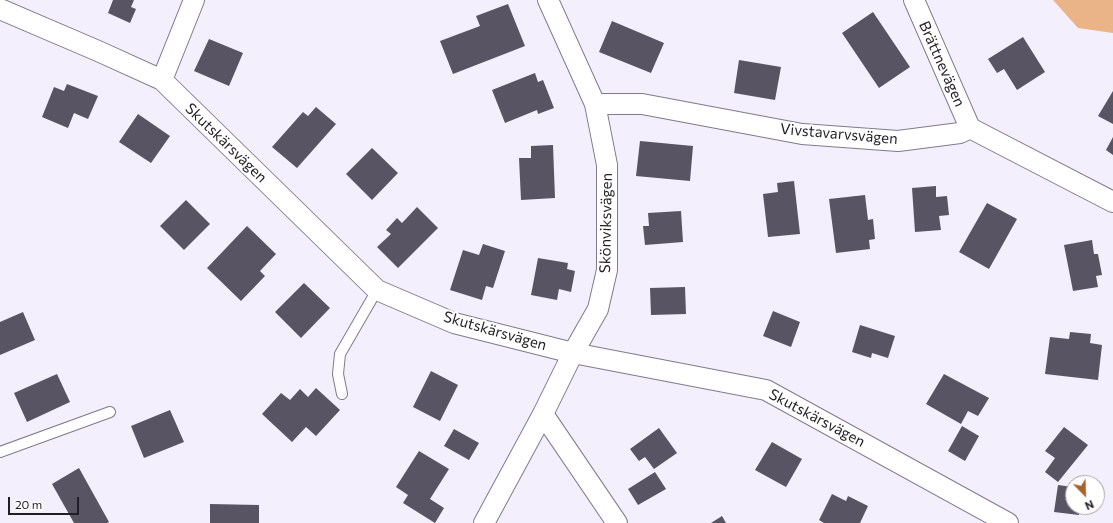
<!DOCTYPE html>
<html>
<head>
<meta charset="utf-8">
<style>
  body { margin:0 }
  #map { position:relative; width:1113px; height:523px; overflow:hidden; background:#f3effd; font-family:Commissioner,sans-serif }
  canvas { display:block }
  .north { position:absolute; left:1065px; top:475px; width:40px; height:40px; box-sizing:border-box; background:#fff; border:1px solid #a6a5a8; border-radius:50%; rotate:157deg; font-size:11px; font-weight:700; line-height:16px; text-align:center; color:#211f25 }
  .north::after { content:''; display:block; margin:auto; width:14px; height:18px; background:#a3652b; clip-path:polygon(50% 0,100% 100%,50% 72%,0 100%) }
  .scale { position:absolute; left:8px; top:497px; width:71px; height:18px; box-sizing:border-box; border:2px solid #211f25; border-top:0; padding-left:5px; font-size:12px; line-height:14px; white-space:nowrap; color:#211f25; -webkit-text-stroke:3px #fff; paint-order:stroke }
</style>
</head>
<body>
<div id="map">
<canvas width="1113" height="523"></canvas>
<div class="north">N</div>
<div class="scale">20 m</div>
</div>
<script>
const c = document.querySelector('canvas').getContext('2d');
c.lineJoin = 'round';
function fill(path, color) {
  c.fillStyle = color;
  c.fill(path, 'evenodd');
}
function poly(rows) {
  const path = new Path2D();
  for (const r of rows) {
    path.moveTo(r[0], r[1]);
    for (let i = 2; i < r.length; i += 2) path.lineTo(r[i], r[i + 1]);
  }
  return path;
}
function strokePath(path, color, width, dash) {
  c.strokeStyle = color;
  c.lineWidth = width;
  c.lineCap = dash ? 'butt' : 'round';
  c.setLineDash(dash || []);
  c.stroke(path);
}
function label(font, color, halo, rows, align = 'center') {
  c.font = font + ' Commissioner,sans-serif';
  c.lineWidth = 4;
  c.setLineDash([]);
  c.textBaseline = 'middle';
  c.strokeStyle = halo;
  c.fillStyle = color;
  for (const [text, x, y, turn = 0] of rows) {
    c.save();
    c.translate(x, y);
    c.rotate((+turn || 0) * Math.PI / 180);
    c.textAlign = isNaN(turn) ? turn : align;
    if (halo) c.strokeText(text, 0, 0);
    c.fillText(text, 0, 0);
    c.restore();
  }
}
fill(poly([
  [1053,0,1113,0,1113,33,1078,28]
]), '#ebb488');
fill(poly([
  [113,0,134,0,131,7,136,9,130,23,108,13],
  [508,4,525,46,453,74,440,41,480,26,476,16],
  [873,12,910,67,879,88,842,33],
  [612,21,664,43,651,73,599,52],
  [1023,37,1045,72,1017,90,1004,69,997,73,988,59],
  [209,39,243,53,229,86,194,71],
  [739,60,781,67,775,100,734,93],
  [535,73,538,82,543,80,554,108,538,114,537,110,505,123,492,90],
  [67,84,98,96,88,119,74,113,68,128,42,117,54,87,64,91],
  [1113,91,1113,124,1098,116],
  [316,107,336,124,297,168,272,147,303,112,308,116],
  [138,114,170,136,151,163,119,142],
  [1113,137,1113,155,1106,150],
  [640,141,693,146,690,181,636,176],
  [553,145,555,198,521,200,519,158,531,158,531,146],
  [372,148,398,173,372,200,346,174],
  [794,181,800,234,768,237,763,194,778,192,777,183],
  [936,186,936,197,947,196,949,215,939,216,941,230,915,232,912,188],
  [865,195,868,220,873,219,875,239,869,240,870,249,836,253,829,199],
  [186,200,210,224,184,250,160,226],
  [987,203,1017,219,989,269,959,252],
  [417,207,438,228,398,268,377,247,391,234,386,230,397,218,402,223],
  [681,211,683,242,645,245,643,226,649,226,648,213],
  [247,226,276,254,260,271,265,276,241,301,207,268],
  [1092,240,1094,254,1098,254,1102,275,1096,276,1098,287,1073,291,1064,245],
  [483,244,505,251,493,288,486,286,482,300,450,290,463,250,479,255],
  [538,258,568,263,567,269,575,271,571,292,559,289,557,300,531,295],
  [304,283,330,308,301,338,275,312],
  [685,287,686,314,651,315,650,288],
  [773,311,800,322,791,347,763,336],
  [23,312,35,340,0,355,0,322],
  [860,325,895,336,888,358,872,353,871,358,852,352],
  [1070,332,1091,334,1090,343,1102,345,1098,380,1045,374,1050,337,1069,339],
  [431,371,458,385,440,421,413,407],
  [57,374,70,402,27,422,14,393],
  [944,374,989,398,978,416,968,411,961,424,926,404],
  [316,388,340,410,316,436,306,427,292,442,262,414,281,393,290,400,300,389,308,397],
  [170,410,184,442,144,458,131,426],
  [962,426,979,436,965,461,948,451],
  [1064,427,1088,445,1058,482,1045,472,1055,458,1045,451],
  [659,428,677,453,654,469,645,457,639,461,630,449],
  [454,429,479,443,469,460,444,446],
  [772,442,802,459,786,487,755,470],
  [419,451,449,469,430,499,444,508,435,523,403,503,408,495,396,487],
  [79,468,109,522,107,523,74,523,52,484],
  [655,472,666,489,638,505,628,489],
  [1058,485,1073,487,1073,507,1080,507,1079,515,1054,512],
  [832,494,846,501,848,496,868,506,860,523,824,523,819,520],
  [210,504,259,505,259,523,210,523],
  [722,516,726,523,711,523]
]), '#595463');
const lane = poly([
  [342,394,338,374,340,354,377,290],
  [0,452,110,412]
]);
const street = poly([
  [914,0,970,128],
  [0,9,98,51,162,80,377,290,454,323,573,353,766,390,1008,523],
  [162,80,194,0],
  [595,104,642,104,802,134,898,141,960,133,970,128],
  [970,128,1113,202],
  [543,414,617,523],
  [484,523,543,414,573,353,598,309,607,270,607,165,595,104,548,0]
]);
strokePath(lane, '#807b8b', 12);
strokePath(street, '#807b8b', 22);
strokePath(lane, '#fff', 10);
strokePath(street, '#fff', 20);
label('15px', '#211f25', '#fff', [
  ["Brättnevägen",942,64,66],
  ["Vivstavarvsvägen",839,134,5],
  ["Skutskärsvägen",226,143,44],
  ["Skönviksvägen",606,223,-89],
  ["Skutskärsvägen",495,331,16],
  ["Skutskärsvägen",817,418,28]
]);
</script>
</body>
</html>
